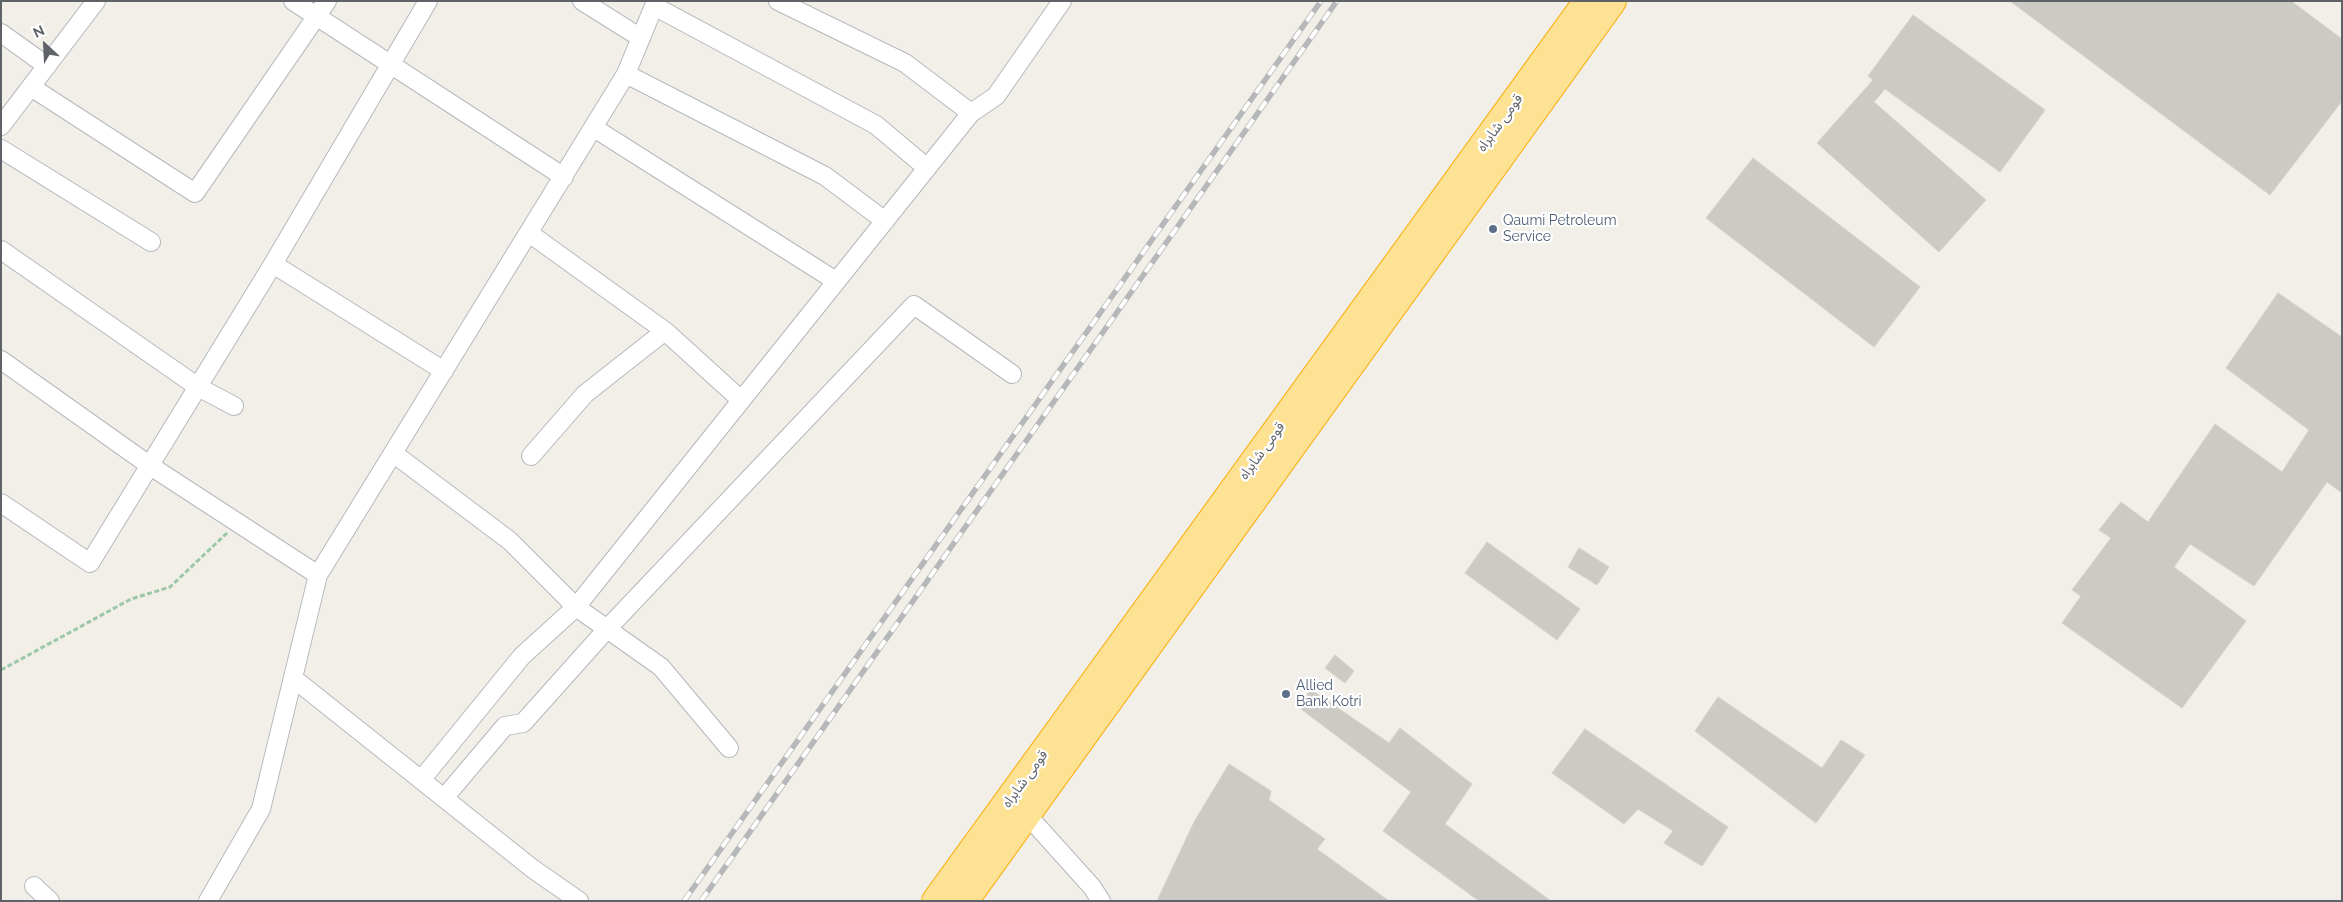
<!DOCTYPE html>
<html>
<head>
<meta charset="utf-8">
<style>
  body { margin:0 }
  #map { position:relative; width:2343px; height:902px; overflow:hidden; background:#f1efe8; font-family:Raleway,sans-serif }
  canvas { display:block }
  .frame { position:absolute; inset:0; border:2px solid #5f6368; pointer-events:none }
  .north { position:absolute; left:20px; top:20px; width:50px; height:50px; -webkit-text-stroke:4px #fff; paint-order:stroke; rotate:335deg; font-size:14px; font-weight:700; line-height:20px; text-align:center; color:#5f6368 }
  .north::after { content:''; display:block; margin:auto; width:18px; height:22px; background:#5f6368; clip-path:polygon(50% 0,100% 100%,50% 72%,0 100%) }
</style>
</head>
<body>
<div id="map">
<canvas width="2343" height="902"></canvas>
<div class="frame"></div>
<div class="north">N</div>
</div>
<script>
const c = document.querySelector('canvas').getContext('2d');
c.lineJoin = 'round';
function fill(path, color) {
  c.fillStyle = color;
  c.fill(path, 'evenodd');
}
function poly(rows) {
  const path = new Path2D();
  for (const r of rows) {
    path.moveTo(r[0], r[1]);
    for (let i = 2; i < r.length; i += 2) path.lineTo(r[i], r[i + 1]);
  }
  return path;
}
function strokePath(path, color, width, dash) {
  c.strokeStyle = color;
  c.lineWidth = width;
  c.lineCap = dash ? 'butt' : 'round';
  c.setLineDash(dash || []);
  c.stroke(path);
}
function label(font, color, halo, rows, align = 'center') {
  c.font = font + ' Raleway,"Noto Sans Arabic",sans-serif';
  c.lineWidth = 4.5;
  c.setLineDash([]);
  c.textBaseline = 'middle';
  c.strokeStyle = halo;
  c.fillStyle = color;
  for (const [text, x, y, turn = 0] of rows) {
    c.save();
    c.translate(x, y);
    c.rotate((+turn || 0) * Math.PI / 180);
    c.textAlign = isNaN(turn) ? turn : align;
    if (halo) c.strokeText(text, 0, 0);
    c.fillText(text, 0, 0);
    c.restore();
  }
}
const building = poly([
  [2010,1,2291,1,2342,39,2342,101,2270,195,2010,1],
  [1913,15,2045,110,2000,172,1885,89,1874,102,1986,200,1939,252,1817,143,1873,80,1868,76,1913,15],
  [1753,158,1920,287,1874,347,1706,218,1753,158],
  [2278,293,2342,337,2342,493,2327,482,2254,586,2190,544,2174,567,2246,621,2182,708,2062,623,2081,596,2072,590,2111,538,2099,530,2121,502,2148,522,2215,424,2282,472,2309,430,2226,368,2278,293],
  [1487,542,1580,609,1557,640,1465,573,1487,542],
  [1579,548,1609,567,1597,585,1568,567,1579,548],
  [1335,655,1354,671,1345,683,1325,668,1335,655],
  [1310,689,1389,743,1400,728,1472,784,1445,824,1551,901,1479,901,1383,831,1411,792,1301,709,1310,689],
  [1718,697,1822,768,1841,740,1865,755,1816,823,1695,731,1718,697],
  [1585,729,1728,827,1702,866,1664,843,1673,831,1638,809,1624,824,1552,773,1585,729],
  [1229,764,1271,791,1269,800,1325,839,1317,849,1389,901,1157,901,1194,822,1229,764]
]);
fill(building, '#cccac5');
strokePath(building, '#d6d1c6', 1);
const street = poly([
  [293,1,564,177],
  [582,1,641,38],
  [778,1,905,63,971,113],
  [654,6,876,125,927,168],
  [1,33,47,66],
  [626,74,825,176,885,221],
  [31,87,195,193,327,1],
  [1,126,96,1],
  [594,128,836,281],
  [1,149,151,242],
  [529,233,665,331,741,400],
  [1,250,198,387,234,406],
  [273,264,444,371],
  [1,360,149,465,318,575],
  [393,453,510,541,576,607,661,667,729,748],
  [531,456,585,394,665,331],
  [1,503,90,563,273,264,428,1],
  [293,678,533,869,579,901],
  [421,780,522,656,576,607,971,113,996,96,1062,1],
  [444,798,505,726,523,723,607,629,914,305,1012,374],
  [1020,807,1092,887,1101,901],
  [34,886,50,901],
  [208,901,261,809,318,575,626,74,656,1]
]);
const highway = poly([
  [936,901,1588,1],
  [964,901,1612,1]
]);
strokePath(street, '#b5b8bc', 20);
strokePath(highway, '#f9ab00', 30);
strokePath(poly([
  [1,670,131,599,170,587,227,533]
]), '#9cc7a9', 3, [5, 2.5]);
strokePath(street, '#fff', 18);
strokePath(highway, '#fde293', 28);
const rail = poly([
  [684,901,1321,1],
  [701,901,1337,1]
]);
strokePath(rail, '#b6b7b8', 5.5);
strokePath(rail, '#fff', 4, [11]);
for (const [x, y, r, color] of [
  [1493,229,5,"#5c6f8a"],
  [1286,694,5,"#5c6f8a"]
]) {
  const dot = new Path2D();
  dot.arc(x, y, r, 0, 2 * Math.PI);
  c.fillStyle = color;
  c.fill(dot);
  strokePath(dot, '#fff', 2);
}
label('14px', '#5f6368', '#fff', [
  ["قومی شاہراہ",1500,123,-54],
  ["قومی شاہراہ",1262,451,-54],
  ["قومی شاہراہ",1025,779,-54]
]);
label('14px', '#4e5e75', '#fff', [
  ["Qaumi Petroleum",1503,221],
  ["Service",1503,237],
  ["Allied",1296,686],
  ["Bank Kotri",1296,702]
], 'left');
</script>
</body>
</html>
